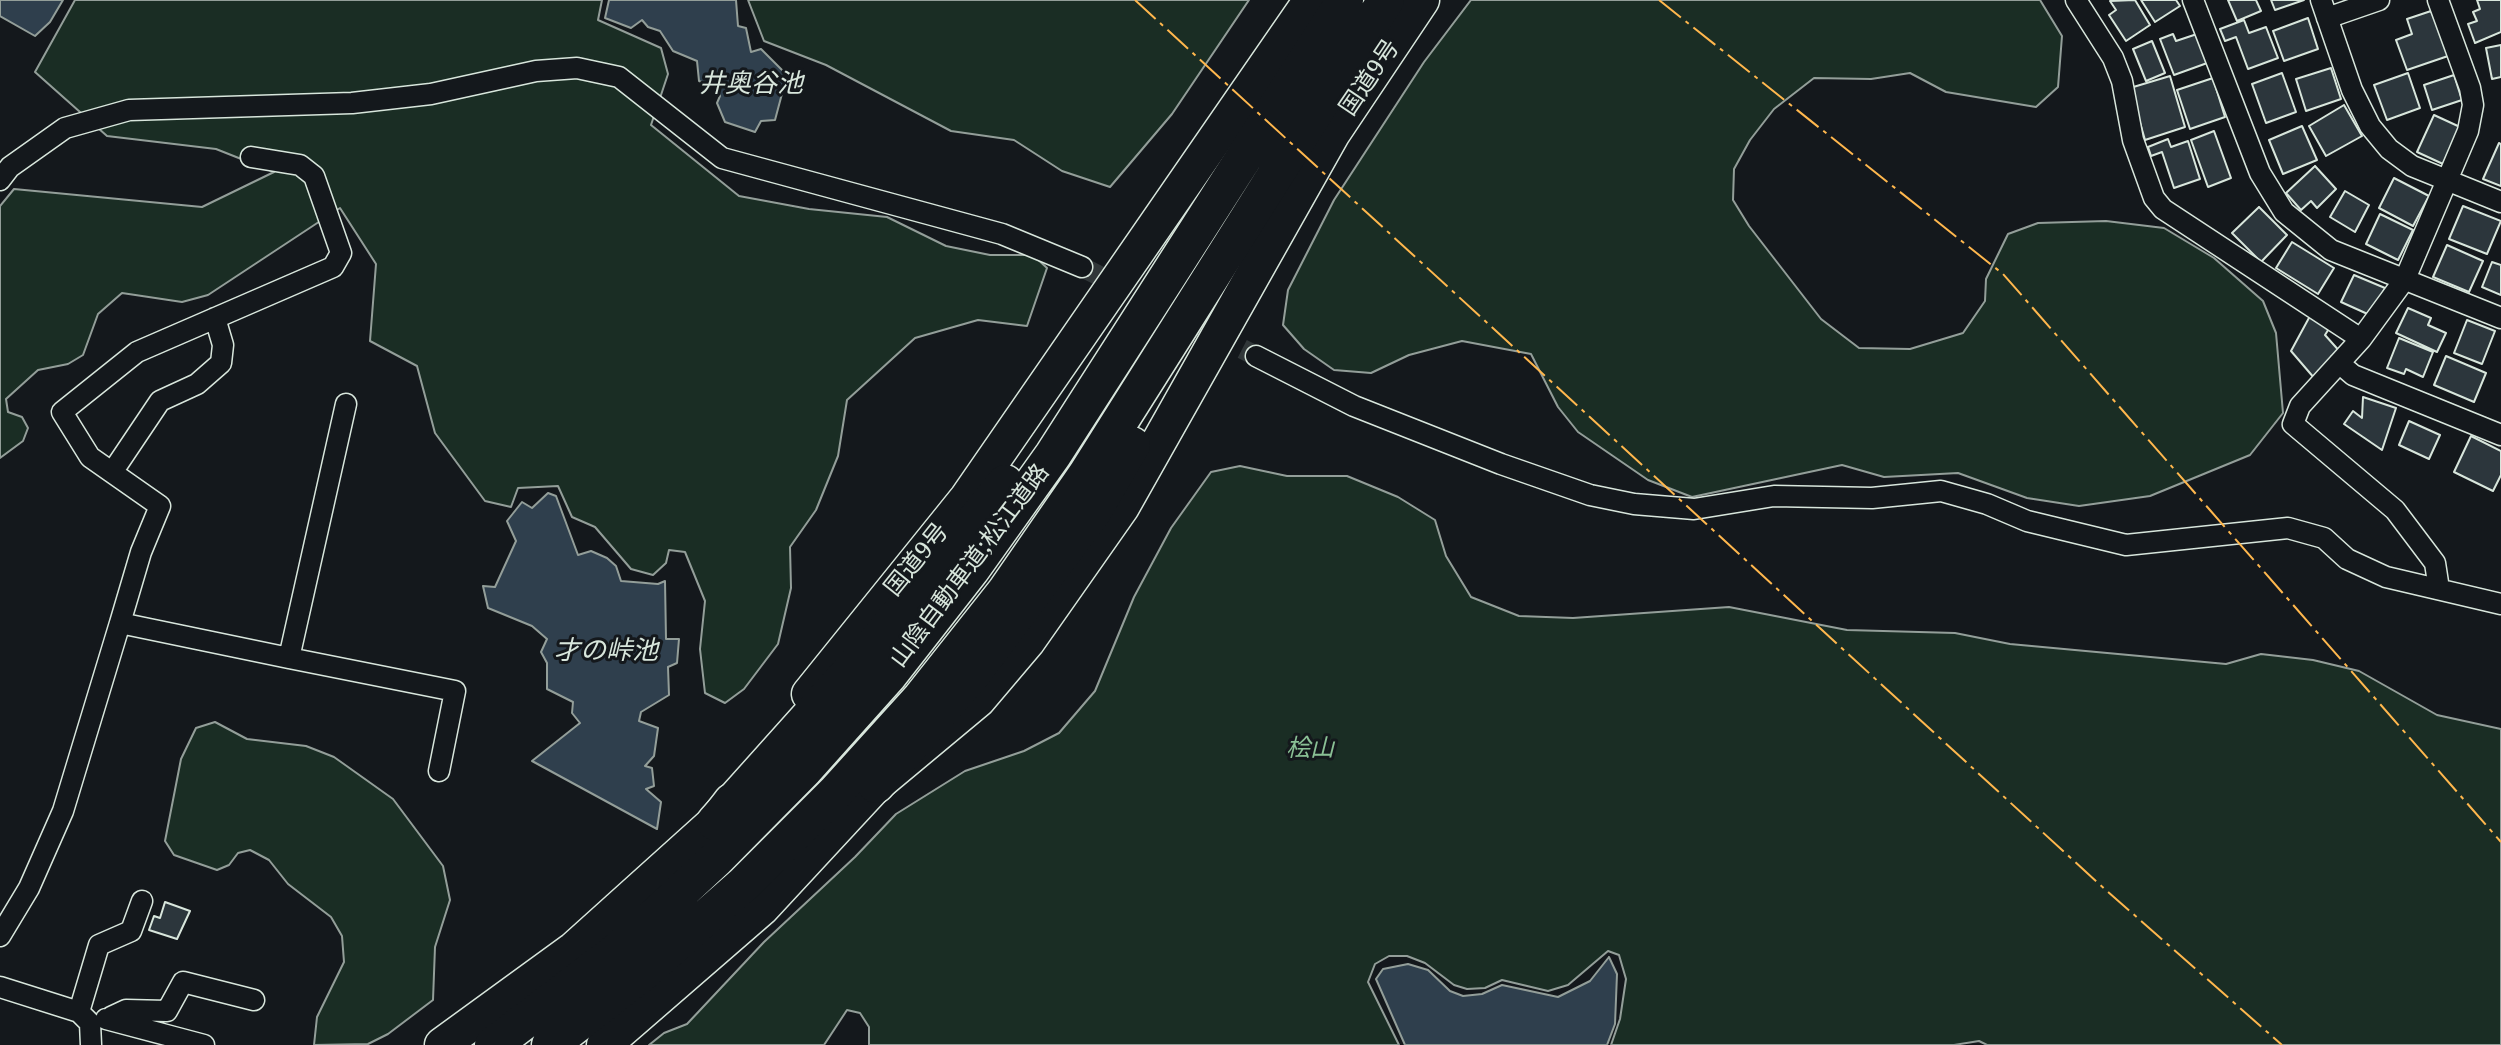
<!DOCTYPE html>
<html>
<head>
<meta charset="utf-8">
<style>
  body { margin:0 }
  canvas { display:block; background:#14181c }
</style>
</head>
<body>
<canvas width="2501" height="1045"></canvas>
<script>
const c = document.querySelector('canvas').getContext('2d');
c.lineJoin = 'round';
function fill(path, color) {
  c.fillStyle = color;
  c.fill(path, 'evenodd');
}
function poly(rows) {
  const path = new Path2D();
  for (const r of rows) {
    path.moveTo(r[0], r[1]);
    for (let i = 2; i < r.length; i += 2) path.lineTo(r[i], r[i + 1]);
  }
  return path;
}
function strokePath(path, color, width, dash) {
  c.strokeStyle = color;
  c.lineWidth = width;
  c.lineCap = dash ? 'butt' : 'round';
  c.setLineDash(dash || []);
  c.stroke(path);
}
function label(font, color, halo, rows, align = 'center') {
  c.font = font + ' "Noto Serif","Noto Sans JP",serif';
  c.lineWidth = 6;
  c.setLineDash([]);
  c.textBaseline = 'middle';
  c.strokeStyle = halo;
  c.fillStyle = color;
  for (const [text, x, y, turn = 0] of rows) {
    c.save();
    c.translate(x, y);
    c.rotate((+turn || 0) * Math.PI / 180);
    c.textAlign = isNaN(turn) ? turn : align;
    if (halo) c.strokeText(text, 0, 0);
    c.fillText(text, 0, 0);
    c.restore();
  }
}
const green = poly([
  [75,0,602,0,598,20,661,48,668,74,651,125,739,196,809,209,887,217,946,246,990,255,1033,255,1047,268,1027,326,978,320,915,338,847,400,838,456,816,510,790,547,791,588,778,644,744,689,725,703,705,693,700,649,705,601,685,552,669,550,666,563,653,575,631,569,595,527,572,517,558,486,518,488,511,507,485,501,435,433,417,366,370,341,376,264,340,208,208,295,182,302,122,293,98,314,83,355,68,364,38,370,6,399,8,412,22,417,28,428,23,441,0,458,0,206,14,189,202,207,274,172,216,149,107,136,35,72,75,0],
  [748,0,1249,0,1172,114,1110,187,1062,171,1014,140,951,131,826,65,764,41,748,0],
  [1471,0,2040,0,2062,36,2058,87,2036,107,1946,92,1910,73,1871,79,1814,78,1774,109,1750,140,1734,169,1733,200,1749,226,1821,319,1859,348,1910,349,1963,333,1985,301,1986,279,2008,234,2038,223,2106,221,2164,228,2214,258,2263,301,2276,333,2283,413,2250,455,2150,496,2079,506,2027,498,1958,473,1884,477,1842,465,1692,497,1648,480,1578,432,1558,407,1531,354,1462,341,1409,355,1371,373,1334,370,1304,349,1283,325,1288,290,1334,200,1424,62,1471,0],
  [1240,466,1287,476,1347,476,1398,497,1435,520,1446,556,1471,597,1519,616,1573,618,1729,607,1847,630,1955,633,2010,644,2226,664,2261,654,2313,660,2359,671,2437,715,2501,729,2501,1045,1987,1045,1979,1041,1954,1045,1611,1045,1620,1019,1626,979,1619,955,1608,951,1568,985,1548,991,1502,980,1485,988,1467,989,1454,985,1425,963,1407,956,1389,956,1375,964,1368,982,1399,1045,869,1045,869,1027,860,1013,847,1010,824,1045,649,1045,664,1033,687,1024,764,942,855,857,896,814,965,771,1024,751,1059,733,1095,691,1134,597,1171,528,1211,472,1240,466],
  [215,722,247,739,306,746,334,757,393,799,443,866,450,900,435,947,433,1000,388,1034,368,1044,314,1045,317,1017,344,962,342,936,331,917,288,884,269,860,250,850,238,853,229,865,217,870,174,855,165,841,181,759,196,728,215,722]
]);
fill(green, '#1a2d24');
strokePath(green, '#939e99', 2);
const water = poly([
  [0,0,63,0,50,22,35,36,0,16,0,0],
  [609,0,736,0,738,26,746,28,751,52,761,49,787,75,775,120,761,121,755,132,725,122,717,103,720,96,715,87,699,81,697,61,673,51,660,31,648,27,642,20,631,28,605,18,609,0],
  [548,493,556,496,578,555,591,551,607,558,616,566,621,581,658,584,665,581,666,639,679,639,677,663,668,667,669,695,641,712,639,721,658,728,654,756,645,766,652,768,654,786,646,789,661,802,657,829,532,761,580,723,572,713,573,702,547,689,547,663,541,652,547,639,532,626,488,608,483,586,495,587,516,541,507,521,522,502,532,508,548,493],
  [1609,957,1617,974,1615,1024,1607,1045,1405,1045,1376,979,1383,969,1408,964,1428,970,1450,991,1463,996,1482,994,1502,985,1558,997,1590,981,1609,957]
]);
fill(water, '#2f3f4d');
strokePath(water, '#939e99', 2);
const building = poly([
  [2135,0,2150,25,2126,41,2109,15,2116,10,2110,1,2135,0],
  [2141,0,2176,0,2180,6,2155,22,2141,0],
  [2228,0,2256,0,2261,11,2237,21,2228,0],
  [2271,0,2304,0,2275,10,2271,0],
  [2477,0,2501,0,2501,32,2475,43,2468,24,2477,21,2473,12,2480,9,2477,0],
  [2431,11,2451,55,2407,70,2396,40,2412,34,2407,19,2431,11],
  [2308,18,2318,49,2284,61,2273,31,2308,18],
  [2244,20,2249,33,2266,27,2278,58,2248,69,2236,37,2225,41,2220,29,2244,20],
  [2200,33,2210,62,2174,75,2160,39,2173,34,2176,41,2200,33],
  [2152,41,2165,73,2146,81,2133,49,2152,41],
  [2501,45,2501,77,2492,79,2486,48,2501,45],
  [2331,68,2341,99,2306,111,2296,79,2331,68],
  [2282,73,2296,112,2266,123,2252,84,2282,73],
  [2408,73,2420,108,2387,120,2374,85,2408,73],
  [2454,75,2462,100,2432,110,2424,85,2454,75],
  [2170,76,2185,127,2145,140,2130,88,2170,76],
  [2213,78,2225,117,2190,129,2177,90,2213,78],
  [2344,105,2362,136,2326,156,2309,126,2344,105],
  [2434,115,2460,127,2443,164,2417,152,2434,115],
  [2302,126,2317,160,2283,174,2269,140,2302,126],
  [2214,131,2231,178,2208,187,2191,140,2214,131],
  [2168,139,2171,147,2188,141,2200,179,2174,188,2162,152,2151,156,2148,147,2168,139],
  [2499,143,2501,144,2501,186,2483,179,2499,143],
  [2315,166,2336,189,2317,208,2311,201,2301,210,2286,193,2315,166],
  [2394,178,2429,196,2413,226,2379,208,2394,178],
  [2345,191,2369,205,2355,232,2330,217,2345,191],
  [2463,206,2501,221,2487,254,2449,239,2463,206],
  [2259,207,2287,235,2261,262,2232,233,2259,207],
  [2380,214,2413,230,2398,260,2366,244,2380,214],
  [2292,242,2334,268,2318,294,2276,268,2292,242],
  [2447,245,2483,261,2469,292,2433,277,2447,245],
  [2492,262,2501,265,2501,295,2482,287,2492,262],
  [2354,275,2385,288,2372,316,2341,302,2354,275],
  [2408,308,2431,318,2428,325,2446,333,2437,352,2396,333,2408,308],
  [2310,316,2330,327,2325,335,2342,354,2315,379,2291,351,2310,316],
  [2467,320,2495,331,2482,364,2454,353,2467,320],
  [2399,338,2433,352,2423,377,2406,369,2404,374,2387,368,2399,338],
  [2446,356,2486,373,2474,402,2434,385,2446,356],
  [2363,397,2396,408,2382,450,2344,424,2353,411,2362,418,2363,397],
  [2409,421,2440,435,2429,459,2399,445,2409,421],
  [2471,436,2501,451,2501,475,2493,491,2454,472,2471,436],
  [165,902,190,911,177,939,149,930,154,916,160,918,165,902]
]);
fill(building, '#2c363c');
strokePath(building, '#d8e6dc', 2);
strokePath(poly([
  [1082,267,1256,356]
]), '#313739', 20, [20, 10]);
const minor = poly([
  [2076,0,2113,58,2122,81,2133,140,2154,198,2163,209,2361,339,2405,279,2468,131,2473,105,2470,88,2438,0],
  [2193,0,2260,173,2284,212,2331,250,2501,318],
  [2321,0,2352,90,2370,126,2389,149,2412,166,2501,202],
  [2327,18,2379,0],
  [251,157,300,165,314,176,341,253,333,267,137,352,62,412,90,457,160,506,141,552,120,623,289,658],
  [0,180,10,167,65,128,129,110,352,103,431,94,536,71,577,68,619,77,722,158,1002,234,1082,267],
  [2361,339,2300,406,2293,424,2395,510,2435,563,2439,589],
  [1256,356,1354,406,1501,464,1590,495,1634,504,1694,509,1774,496,1872,498,1941,491,1987,504,2027,521,2126,545,2288,528,2324,538,2347,559,2386,577,2501,604],
  [2339,363,2353,375,2501,435],
  [346,404,289,658,455,691,439,771],
  [113,471,160,401,197,384,221,363,223,345,215,318],
  [0,936,29,888,63,811,120,623],
  [0,987,79,1012,90,1023,91,1045],
  [79,1012,99,945,131,931,142,901],
  [111,1017,126,1010,167,1011,183,982,254,1000],
  [106,1019,204,1045]
]);
const trunk = poly([
  [809,694,967,498,1311,0],
  [442,1045,574,949,715,822,731,801],
  [604,1045,762,908,876,785,978,700,1028,641,1122,507,1333,133,1422,0]
]);
const motorway = poly([
  [876,785,972,675,1093,512,1132,445],
  [715,822,878,640,1005,483],
  [493,1045,618,950,715,860,805,769,889,675,971,570,1053,455,1345,0],
  [550,1045,644,972,744,884,835,793,921,698,1005,592,1086,475,1386,0]
]);
strokePath(minor, '#d8e6dc', 23);
strokePath(trunk, '#d8e6dc', 37);
strokePath(motorway, '#d8e6dc', 39);
strokePath(minor, '#14181c', 20);
strokePath(trunk, '#14181c', 34);
strokePath(motorway, '#14181c', 36);
strokePath(poly([
  [1135,0,2098,883,2282,1045],
  [1659,0,2003,274,2501,842]
]), '#ffb74d', 2, [28, 6, 4, 6]);
label('24px', '#d8e6dc', '#14181c', [
  ["国道9号",1370,78,-56],
  ["国道9号",917,560,-51],
  ["山陰自動車道;松江道路",970,566,-53]
]);
label('italic 24px', '#8ac095', '#14181c', [
  ["桧山",1310,749]
]);
label('italic 26px', '#d8e6dc', '#14181c', [
  ["井奥谷池",751,85],
  ["才の峠池",606,652]
]);
</script>
</body>
</html>
